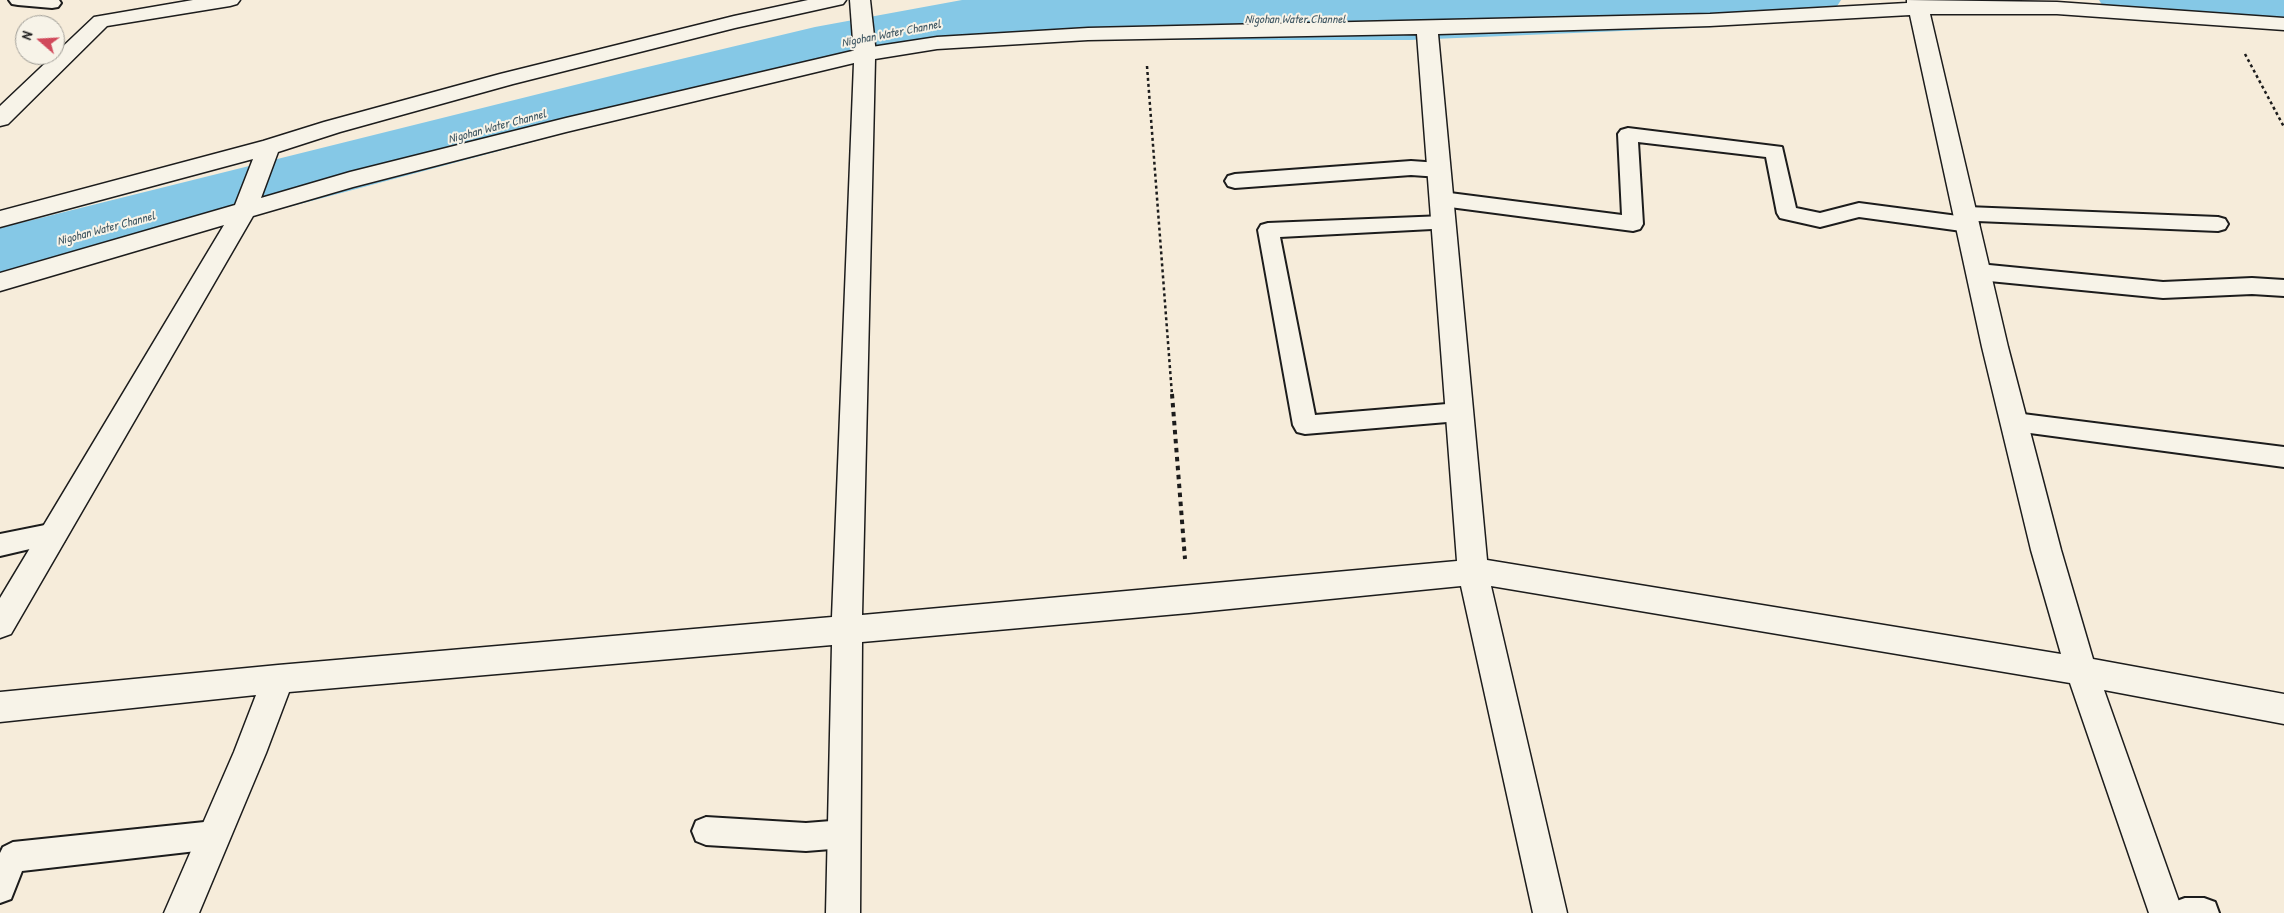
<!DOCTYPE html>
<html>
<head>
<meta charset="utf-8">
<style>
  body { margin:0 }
  #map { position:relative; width:2284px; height:913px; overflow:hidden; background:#f6ecda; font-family:"Patrick Hand",sans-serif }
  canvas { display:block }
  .north { position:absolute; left:15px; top:15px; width:50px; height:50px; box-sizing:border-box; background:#f7f3e8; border:1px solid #9f9d96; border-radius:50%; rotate:289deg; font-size:14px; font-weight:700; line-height:20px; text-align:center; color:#1c1c1c }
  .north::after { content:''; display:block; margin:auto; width:18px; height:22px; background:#d1495b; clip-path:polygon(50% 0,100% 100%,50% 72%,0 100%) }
</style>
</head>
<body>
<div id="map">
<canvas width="2284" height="913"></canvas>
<div class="north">N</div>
</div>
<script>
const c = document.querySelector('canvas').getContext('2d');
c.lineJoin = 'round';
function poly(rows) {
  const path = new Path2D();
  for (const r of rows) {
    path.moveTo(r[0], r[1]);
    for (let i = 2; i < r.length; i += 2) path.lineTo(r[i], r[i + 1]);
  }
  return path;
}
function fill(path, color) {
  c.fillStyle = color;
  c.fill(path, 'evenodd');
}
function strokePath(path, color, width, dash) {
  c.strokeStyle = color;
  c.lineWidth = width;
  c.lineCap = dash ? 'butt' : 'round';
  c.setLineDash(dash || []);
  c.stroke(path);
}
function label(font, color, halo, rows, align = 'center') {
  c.font = font + ' "Patrick Hand",sans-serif';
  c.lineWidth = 4;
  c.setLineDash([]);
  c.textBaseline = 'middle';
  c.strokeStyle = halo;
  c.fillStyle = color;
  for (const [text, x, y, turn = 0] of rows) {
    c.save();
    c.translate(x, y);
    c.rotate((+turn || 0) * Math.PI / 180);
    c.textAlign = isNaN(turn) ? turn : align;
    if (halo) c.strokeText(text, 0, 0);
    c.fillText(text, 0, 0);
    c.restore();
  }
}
fill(poly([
  [962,0,1841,0,1832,14,1809,19,1714,27,1410,40,962,40,815,69,641,113,0,284,0,228,635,70,815,27,962,0],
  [2099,0,2284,0,2284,29,2131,19,2108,14,2099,0]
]), '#85c8e6');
const lane = poly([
  [9,0,59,0,61,3,58,7,52,8,18,5,12,4,9,0],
  [1628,128,1782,147,1796,208,1820,213,1859,203,1958,216,1957,214,1960,209,1967,207,2218,217,2225,219,2228,224,2225,229,2218,231,1977,221,1979,225,1976,230,1969,232,1859,217,1820,227,1780,218,1777,213,1766,157,1638,142,1643,224,1640,229,1633,231,1442,206,1435,204,1432,199,1435,194,1442,192,1622,215,1618,134,1621,130,1628,128],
  [1411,161,1440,163,1447,165,1450,170,1447,175,1440,177,1411,175,1235,188,1228,186,1225,181,1228,176,1235,174,1411,161],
  [1444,216,1451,218,1454,223,1451,228,1280,237,1315,415,1459,403,1467,406,1471,412,1467,418,1459,421,1305,434,1297,432,1293,425,1258,230,1261,225,1268,223,1444,216],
  [1979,264,2163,282,2252,278,2284,280,2284,296,2252,294,2163,298,1979,280,1972,277,1968,272,1972,267,1979,264],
  [2015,413,2284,447,2284,467,2015,431,2007,429,2003,422,2007,415,2015,413],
  [55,523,64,527,67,534,64,541,0,556,0,534,55,523],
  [706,817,806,823,844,820,854,824,859,834,854,844,844,848,806,851,706,845,696,841,692,831,696,821,706,817],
  [214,821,224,825,229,835,224,845,214,849,22,871,11,899,0,903,0,853,3,847,13,842,214,821],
  [2185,898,2204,898,2215,902,2219,913,2170,913,2174,902,2185,898]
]);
const street = poly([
  [193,0,240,0,237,4,230,6,107,26,8,124,0,126,0,106,94,17,193,0],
  [808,0,846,0,843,4,735,28,513,84,340,132,278,152,261,198,350,172,566,118,865,48,937,37,1088,28,1710,14,1907,3,1907,0,2057,2,2284,18,2284,30,2057,14,1930,14,2008,347,2061,550,2093,659,2284,694,2284,724,2104,690,2183,913,2149,913,2070,683,1491,586,1567,913,1533,913,1461,586,1189,613,862,642,860,913,826,913,832,645,289,692,266,753,199,913,164,913,234,752,256,695,0,722,0,692,278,665,832,617,854,63,566,132,353,187,253,216,11,634,0,638,0,598,224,225,0,291,0,273,235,205,253,159,0,227,0,211,263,141,324,122,500,74,734,16,808,0],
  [1910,15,1982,347,2031,550,2061,654,1487,560,1438,34,1710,26,1910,15],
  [1417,34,1457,561,862,615,875,59,937,49,1088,40,1417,34]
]);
const secondary = poly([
  [850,0,870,0,876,54,872,59,865,60,858,59,854,54,850,0]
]);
strokePath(lane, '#1c1c1c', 4);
strokePath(street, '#1c1c1c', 3);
strokePath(secondary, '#1c1c1c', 3);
strokePath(poly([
  [2245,54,2284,127],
  [1147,66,1172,395]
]), '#1c1c1c', 2.5, [3, 3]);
strokePath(poly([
  [1172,394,1185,559]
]), '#1c1c1c', 4, [4.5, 4.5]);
fill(lane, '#f7f3e8');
fill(street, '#f7f3e8');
fill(secondary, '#f7f3e8');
label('italic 12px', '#415863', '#f7f3e8', [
  ["Nigohan Water Channel",1295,20],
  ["Nigohan Water Channel",891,34,-11],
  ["Nigohan Water Channel",497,127,-15],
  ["Nigohan Water Channel",106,229,-15]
]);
</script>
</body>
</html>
